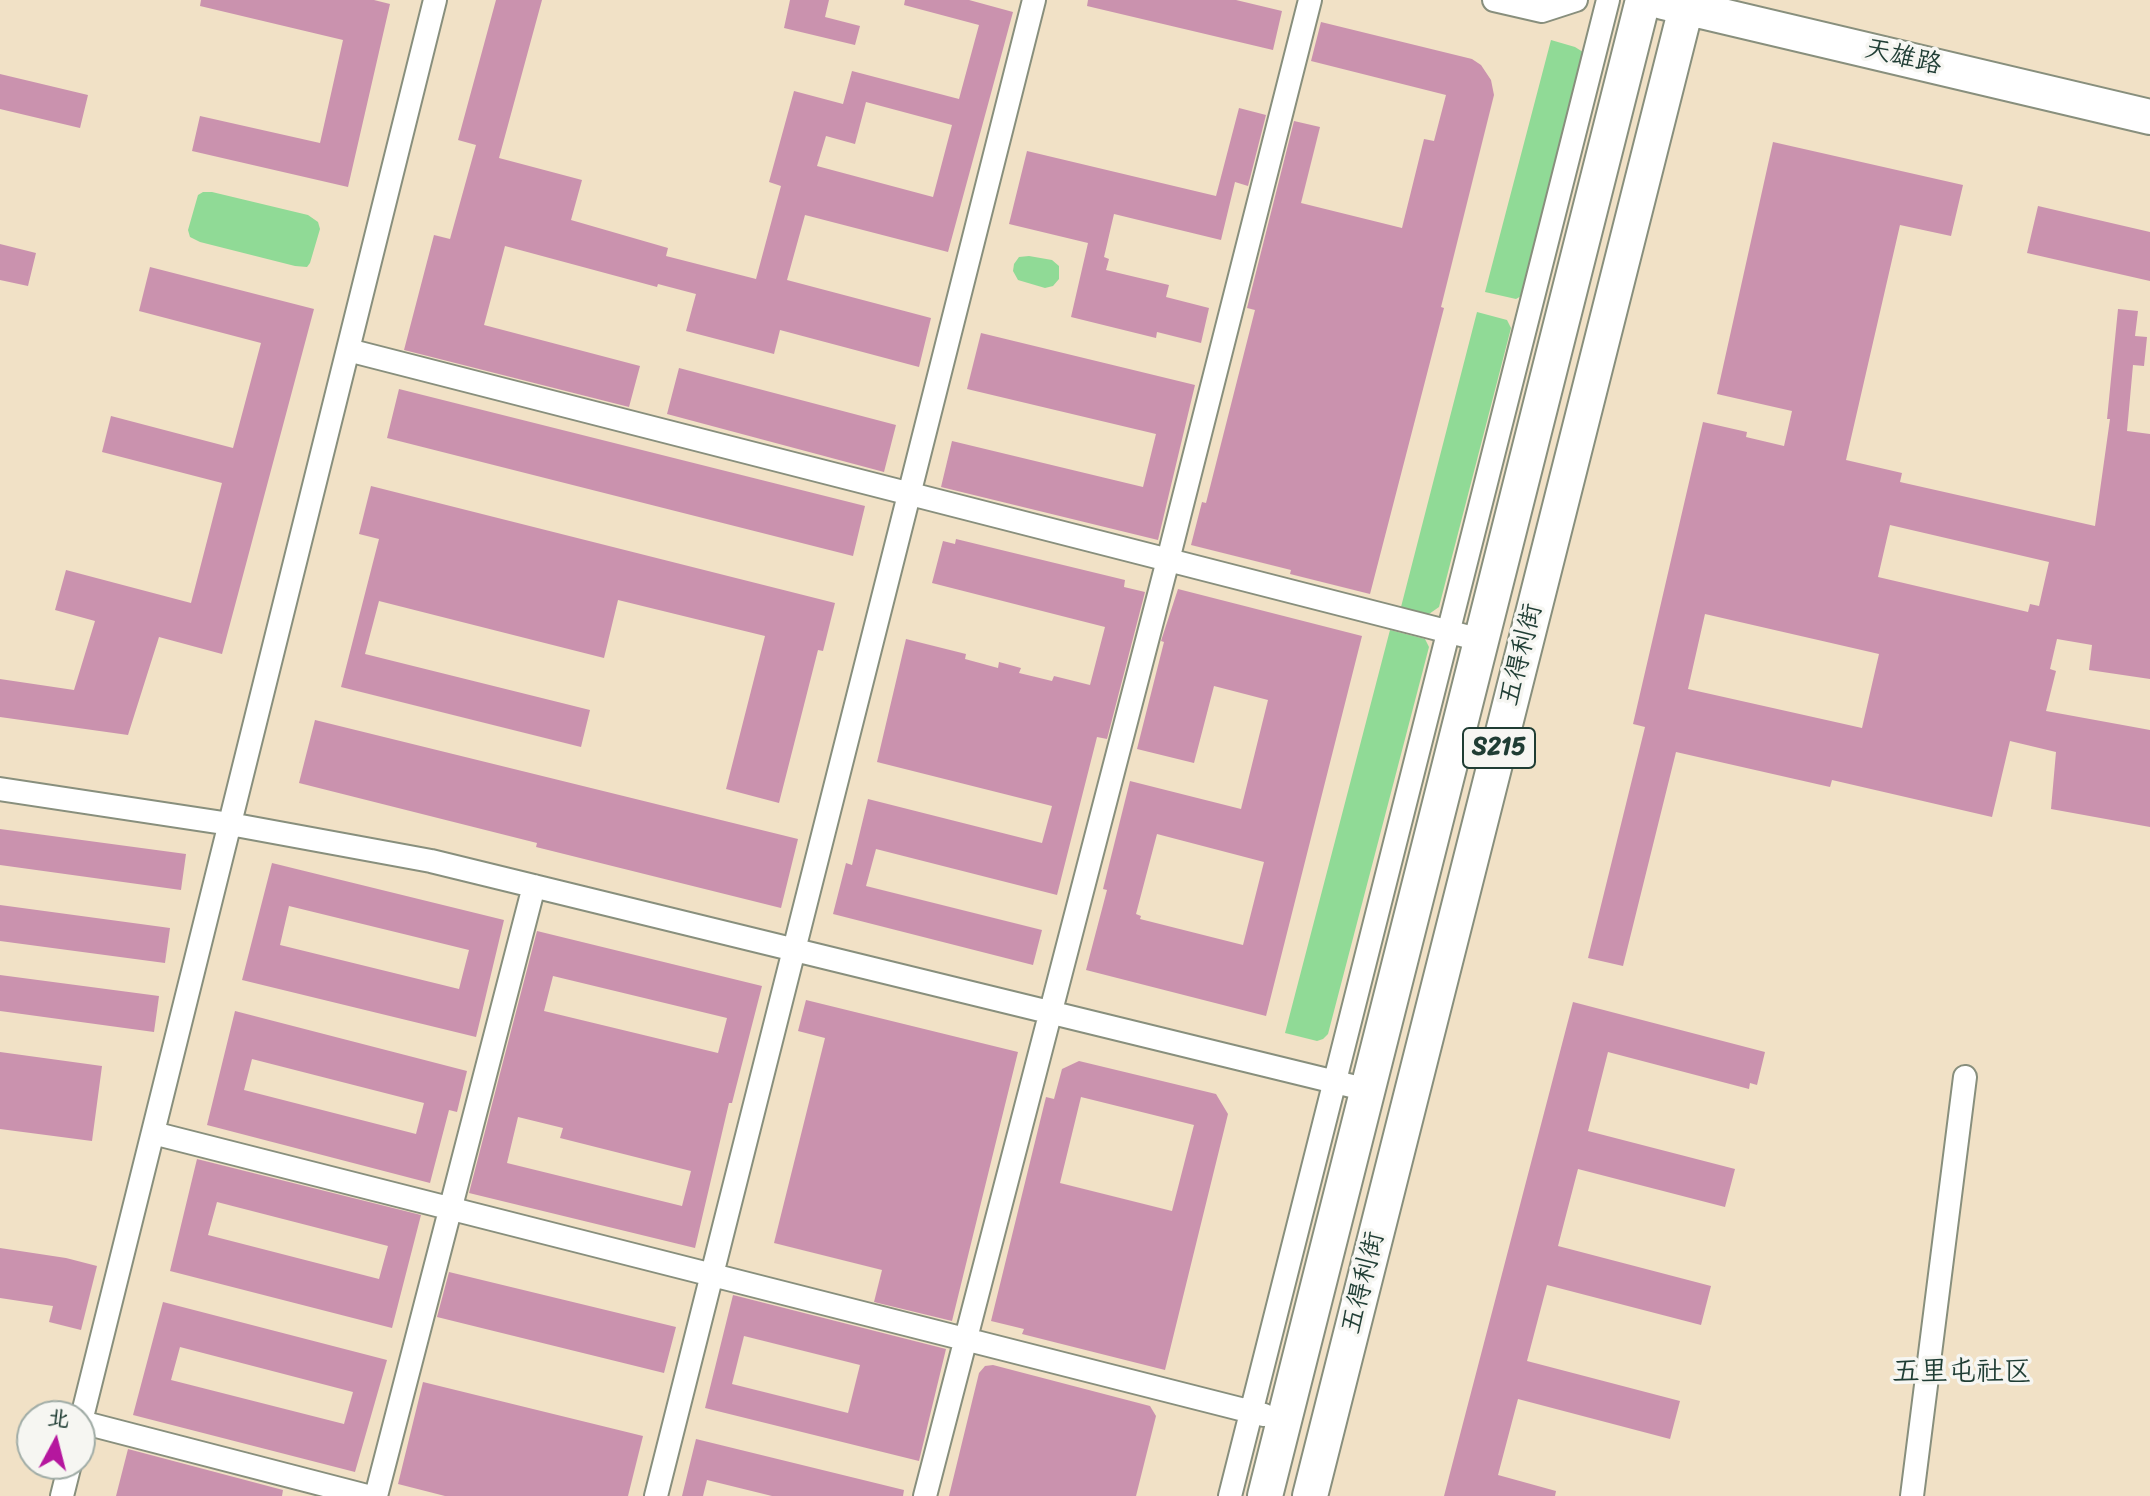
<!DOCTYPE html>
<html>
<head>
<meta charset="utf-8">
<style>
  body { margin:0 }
  #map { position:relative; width:2150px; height:1496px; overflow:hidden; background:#f1e1c6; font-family:Sriracha,"LXGW WenKai TC",sans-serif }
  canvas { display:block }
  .north { position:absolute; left:16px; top:1400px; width:80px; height:80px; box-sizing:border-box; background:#f6f6f2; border:2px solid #a0aca6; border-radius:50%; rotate:7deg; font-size:22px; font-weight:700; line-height:32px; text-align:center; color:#1f3d34 }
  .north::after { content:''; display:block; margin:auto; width:28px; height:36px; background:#b5179e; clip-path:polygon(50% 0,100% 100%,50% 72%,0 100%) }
</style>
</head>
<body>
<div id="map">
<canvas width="2150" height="1496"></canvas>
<div class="north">北</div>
</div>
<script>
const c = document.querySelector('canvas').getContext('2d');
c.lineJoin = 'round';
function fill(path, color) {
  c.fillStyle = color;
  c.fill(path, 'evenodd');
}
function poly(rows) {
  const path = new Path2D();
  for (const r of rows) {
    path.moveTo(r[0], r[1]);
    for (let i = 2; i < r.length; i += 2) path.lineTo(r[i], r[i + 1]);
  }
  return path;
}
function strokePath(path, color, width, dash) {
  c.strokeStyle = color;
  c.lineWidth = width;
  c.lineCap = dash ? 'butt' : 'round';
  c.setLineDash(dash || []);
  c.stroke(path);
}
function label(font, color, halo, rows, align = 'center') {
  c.font = font + ' Sriracha,"LXGW WenKai TC",sans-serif';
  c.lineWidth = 7;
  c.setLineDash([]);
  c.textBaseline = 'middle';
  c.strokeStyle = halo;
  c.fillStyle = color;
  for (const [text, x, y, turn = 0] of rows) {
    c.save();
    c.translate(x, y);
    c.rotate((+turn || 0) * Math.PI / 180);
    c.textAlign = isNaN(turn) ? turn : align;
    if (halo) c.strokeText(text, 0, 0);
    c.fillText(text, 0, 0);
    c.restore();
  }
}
fill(poly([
  [1551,40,1575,47,1583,52,1584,60,1523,295,1516,299,1485,292],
  [203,192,212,192,308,215,318,222,320,229,310,263,307,267,295,266,200,242,190,237,188,230,198,195],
  [1029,256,1052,260,1059,266,1059,279,1053,286,1045,288,1018,280,1013,271,1014,264,1019,257],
  [1477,312,1507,320,1511,328,1439,607,1429,614,1401,607],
  [1390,630,1425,639,1429,647,1328,1034,1323,1039,1317,1041,1285,1033]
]), '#90da96');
fill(poly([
  [201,0,374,0,390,4,348,187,192,151,200,116,320,143,343,40,200,6],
  [496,0,542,0,499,158,582,180,571,220,668,248,666,256,756,279,781,186,769,182,794,91,843,104,852,71,959,99,979,25,904,5,905,0,969,0,1013,12,948,252,805,215,787,280,931,318,919,367,780,330,774,354,686,331,696,294,658,284,657,287,505,246,484,325,640,366,629,407,404,350,434,235,450,239,476,145,458,140],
  [866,102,952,125,933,197,817,166,826,136,855,144],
  [790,0,829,0,825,17,860,26,855,45,784,28],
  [1088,0,1236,0,1282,11,1273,50,1087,6],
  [1321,22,1472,59,1481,65,1491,80,1494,95,1441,307,1444,308,1370,594,1290,574,1291,570,1191,545,1202,502,1206,503,1255,310,1247,308,1294,121,1320,127,1301,203,1402,228,1424,139,1434,141,1446,95,1311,61],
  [0,74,88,95,80,128,0,109],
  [1239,108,1266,115,1248,186,1235,182,1221,240,1114,214,1104,257,1109,259,1106,270,1169,285,1166,297,1209,308,1201,343,1157,332,1156,338,1071,317,1088,243,1009,224,1027,151,1216,196],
  [1773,142,1963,185,1951,236,1900,225,1846,460,1902,473,1900,482,2095,526,2110,419,2107,419,2118,309,2138,311,2135,336,2147,337,2144,366,2133,365,2127,431,2150,434,2150,679,2089,670,2092,645,2057,639,2050,669,2056,671,2046,711,2150,730,2150,827,2051,809,2056,752,2010,741,1992,817,1832,780,1830,787,1676,752,1623,966,1588,958,1645,727,1633,724,1703,422,1747,432,1746,437,1784,446,1792,411,1717,394],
  [1890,525,2049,562,2039,606,2030,604,2028,612,1878,577],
  [1705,614,1879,654,1862,728,1688,689],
  [2038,206,2150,232,2150,281,2027,253],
  [0,244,36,253,28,286,0,280],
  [150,267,314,309,222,654,159,637,128,735,0,717,0,679,74,690,95,621,55,610,66,570,191,603,222,483,102,452,111,416,233,448,261,343,139,311],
  [981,333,1195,385,1158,540,941,487,952,441,1143,487,1156,434,967,389],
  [679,368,896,425,884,472,667,414],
  [399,389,865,506,853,556,387,438],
  [371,486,835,603,823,651,818,650,779,803,726,789,765,636,618,600,604,658,379,601,365,654,590,710,581,747,341,687,379,539,359,534],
  [956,539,1125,580,1124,587,1145,592,1107,739,1097,737,1057,895,876,849,866,886,1042,930,1033,965,833,914,846,863,852,865,868,799,1042,843,1052,806,877,762,906,639,966,654,965,659,998,668,999,662,1021,668,1019,673,1052,681,1054,676,1090,685,1105,627,932,583,943,541,955,544],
  [1178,589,1362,636,1266,1016,1086,970,1107,890,1103,889,1130,781,1241,809,1268,700,1214,686,1194,763,1137,749,1164,642,1161,641],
  [1157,834,1264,862,1243,945,1140,919,1141,916,1136,914],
  [315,720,798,839,781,908,536,847,537,843,299,783],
  [0,829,186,854,181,890,0,865],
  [272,863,504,920,476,1037,242,980],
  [289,906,469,950,459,989,280,945],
  [0,905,170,928,165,963,0,941],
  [537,931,762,986,732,1103,729,1103,695,1248,469,1193],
  [553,976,727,1018,718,1053,544,1011],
  [518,1117,563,1128,560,1138,691,1171,682,1206,507,1163],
  [0,975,159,996,154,1032,0,1011],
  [806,1000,1018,1052,952,1321,874,1302,882,1270,774,1243,825,1038,798,1031],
  [1573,1002,1765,1052,1757,1085,1750,1083,1749,1089,1608,1052,1588,1131,1735,1169,1725,1207,1578,1169,1558,1246,1711,1286,1701,1325,1547,1285,1527,1361,1680,1401,1670,1439,1518,1399,1498,1475,1556,1491,1555,1496,1444,1496],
  [235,1011,467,1071,457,1112,449,1110,430,1183,207,1125],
  [252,1059,424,1103,416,1134,244,1090],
  [0,1052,102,1066,92,1141,0,1129],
  [1079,1061,1216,1094,1228,1114,1165,1370,1022,1334,1024,1329,991,1321,1046,1097,1054,1099,1062,1069],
  [1081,1097,1194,1125,1172,1211,1060,1183],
  [197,1159,421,1215,392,1328,170,1271],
  [217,1202,388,1246,379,1279,208,1235],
  [0,1248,66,1258,97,1266,81,1330,49,1322,53,1306,0,1298],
  [449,1272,676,1327,664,1373,437,1317],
  [733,1295,946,1349,919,1461,705,1408],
  [744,1336,860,1365,848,1413,732,1384],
  [163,1302,387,1360,355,1472,133,1415],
  [180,1347,353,1392,344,1424,171,1380],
  [993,1365,1150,1406,1156,1416,1136,1496,949,1496,979,1373,985,1366],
  [423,1382,643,1436,628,1496,445,1496,398,1484],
  [696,1439,904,1490,903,1496,772,1496,707,1480,703,1496,682,1496],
  [128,1449,283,1490,282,1496,116,1496]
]), '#ca92ae');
const street = poly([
  [1494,0,1542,11,1576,0],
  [348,350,1481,640],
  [0,789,230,824,431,861,1368,1090],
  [153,1133,1264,1415],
  [81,1422,367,1496],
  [80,1425,435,0],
  [62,1496,70,1464],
  [376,1496,534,886],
  [656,1496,1034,0],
  [925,1496,1168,560,1310,0],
  [1230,1496,1608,0],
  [1912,1496,1965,1077]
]);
const primary = poly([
  [1663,2,2150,117],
  [1265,1496,1643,0],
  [1310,1496,1688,0]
]);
strokePath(street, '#888f7d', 26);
strokePath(primary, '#888f7d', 38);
strokePath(street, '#fff', 22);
strokePath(primary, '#fff', 34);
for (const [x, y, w] of [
  [1499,748,72]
]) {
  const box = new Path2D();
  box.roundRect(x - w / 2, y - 20, w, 40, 6);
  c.fillStyle = '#f6f6f2';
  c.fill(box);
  strokePath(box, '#1f3d34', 2);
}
label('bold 24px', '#1f3d34', null, [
  ["S215",1499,748]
]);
label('26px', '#1f3d34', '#f6f6f2', [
  ["天雄路",1903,58,13],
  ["五得利街",1522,655,-76],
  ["五得利街",1364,1283,-76]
]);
label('28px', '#1f3d34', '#f6f6f2', [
  ["五里屯社区",1962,1373]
]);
</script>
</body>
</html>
